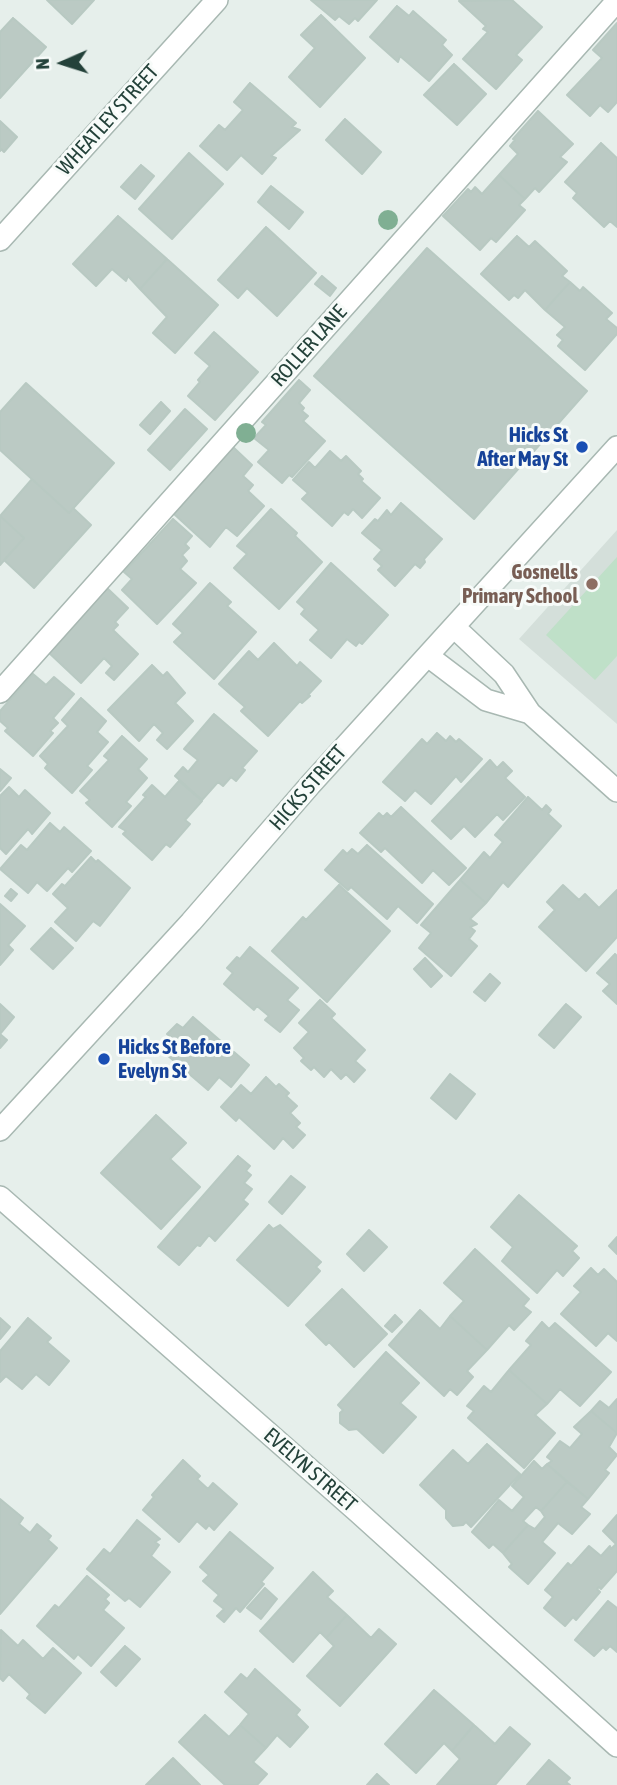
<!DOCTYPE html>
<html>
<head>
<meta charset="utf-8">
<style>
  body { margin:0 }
  #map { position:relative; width:617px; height:1785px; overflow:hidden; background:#e6efeb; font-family:"Asap Condensed",sans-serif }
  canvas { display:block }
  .north { position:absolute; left:28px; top:28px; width:70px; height:70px; -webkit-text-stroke:5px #f7fbf9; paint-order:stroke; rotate:267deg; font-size:19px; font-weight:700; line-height:28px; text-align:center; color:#24423a }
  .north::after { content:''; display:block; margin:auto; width:24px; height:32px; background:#24423a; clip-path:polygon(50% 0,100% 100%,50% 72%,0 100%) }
</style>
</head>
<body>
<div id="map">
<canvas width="617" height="1785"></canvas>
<div class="north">N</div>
</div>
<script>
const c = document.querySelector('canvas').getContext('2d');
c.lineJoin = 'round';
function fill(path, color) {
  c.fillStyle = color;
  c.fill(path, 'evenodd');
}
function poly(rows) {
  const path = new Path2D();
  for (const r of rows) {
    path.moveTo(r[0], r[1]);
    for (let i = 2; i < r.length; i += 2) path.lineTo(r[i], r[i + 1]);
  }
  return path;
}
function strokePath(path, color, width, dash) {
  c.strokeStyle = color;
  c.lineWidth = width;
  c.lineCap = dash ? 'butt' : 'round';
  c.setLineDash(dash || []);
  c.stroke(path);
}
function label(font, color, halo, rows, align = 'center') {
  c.font = font + ' "Asap Condensed",sans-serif';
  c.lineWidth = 6;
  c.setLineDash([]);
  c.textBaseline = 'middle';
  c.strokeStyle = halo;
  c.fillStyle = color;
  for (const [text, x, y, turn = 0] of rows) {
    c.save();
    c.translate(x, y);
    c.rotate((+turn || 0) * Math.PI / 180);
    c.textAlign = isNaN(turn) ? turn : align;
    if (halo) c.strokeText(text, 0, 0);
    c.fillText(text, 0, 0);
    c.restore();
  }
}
fill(poly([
  [617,530,617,724,519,639]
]), '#d4dfda');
fill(poly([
  [617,557,617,656,595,680,546,635]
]), '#bfe0c8');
const building = poly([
  [47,0,94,0,72,24,47,0],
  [311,0,377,0,358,21,355,18,349,24,339,16,335,20,311,0],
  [512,0,542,27,516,55,522,60,496,89,463,59,488,32,483,29,486,26,459,1,512,0],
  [397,6,409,16,413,11,446,40,442,45,452,55,429,81,400,56,398,62,370,37,397,6],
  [321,15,365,58,320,107,289,77,315,48,301,35,321,15],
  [13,18,46,47,0,98,0,32,13,18],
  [617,23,617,102,608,112,600,105,590,116,567,95,602,58,593,50,617,23],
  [454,64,486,94,457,125,424,95,454,64],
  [250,83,296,123,292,127,300,130,271,156,276,158,262,174,241,155,227,170,200,146,219,125,225,130,243,110,234,102,250,83],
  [538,111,573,144,560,157,567,162,539,192,535,188,525,199,499,175,518,154,510,146,515,140,513,139,538,111],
  [345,119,381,152,362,174,326,140,345,119],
  [0,121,17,137,4,152,1,149,0,151,0,121],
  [601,143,617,158,617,227,610,221,604,227,573,198,577,193,565,182,601,143],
  [189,153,223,184,172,239,139,209,189,153],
  [141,165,154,176,135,199,121,187,141,165],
  [499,175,525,199,519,205,525,210,496,242,491,238,480,250,443,216,468,189,471,192,475,187,482,194,499,175],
  [271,186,303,212,289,229,258,202,271,186],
  [118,216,167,259,140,289,128,276,126,281,112,269,96,286,73,264,118,216],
  [266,227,316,273,277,316,247,288,238,298,218,280,266,227],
  [517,236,529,247,535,241,567,271,562,276,570,282,545,310,525,290,518,298,514,295,509,300,481,274,517,236],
  [427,248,587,391,474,519,314,376,427,248],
  [167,259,218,305,175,353,153,333,167,317,140,289,167,259],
  [322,276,336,288,330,296,315,284,322,276],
  [570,282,580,291,583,287,612,313,606,319,617,328,617,334,585,370,558,346,563,340,557,335,565,327,545,310,570,282],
  [214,332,258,372,215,420,188,396,200,382,198,380,210,366,195,353,214,332],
  [299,380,310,390,299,403,304,408,302,411,308,416,303,421,325,441,292,477,289,475,282,483,258,462,269,450,254,438,266,425,262,422,299,380],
  [26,383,114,463,69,513,0,450,0,412,26,383],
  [161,402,170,411,150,434,140,425,161,402],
  [185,409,207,429,170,470,148,450,185,409],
  [233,447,252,465,243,476,253,485,248,491,264,506,237,536,226,527,210,547,174,514,233,447],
  [330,451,341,461,346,456,361,471,358,474,363,479,361,481,380,498,362,518,353,509,348,515,344,512,332,526,302,499,308,493,293,480,309,462,315,468,330,451],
  [32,479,69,513,73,508,91,525,34,588,4,560,24,538,0,516,32,479],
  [401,503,442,539,424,559,425,562,420,568,415,564,395,586,378,570,382,566,374,559,382,550,362,533,375,519,378,521,387,510,391,515,401,503],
  [271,509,297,533,295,536,322,562,279,609,234,568,247,554,237,546,271,509],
  [0,516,24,538,0,565,0,516],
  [173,519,192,536,185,544,189,548,182,555,187,561,180,569,196,583,157,624,122,590,132,579,124,572,173,519],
  [331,563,388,615,362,644,359,642,356,646,347,639,331,658,310,640,319,630,301,614,305,609,297,602,331,563],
  [210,583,231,602,227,606,256,632,214,679,174,642,183,633,173,624,210,583],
  [107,588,128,608,115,622,118,625,113,630,138,654,114,680,106,673,112,666,104,658,81,683,47,651,107,588],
  [274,643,297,666,300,662,321,681,308,695,310,696,302,703,300,701,268,736,241,711,245,707,219,684,249,651,258,660,274,643],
  [152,665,163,676,167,672,185,693,175,703,193,721,167,749,157,740,163,733,154,724,139,741,108,710,152,665],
  [33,674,46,685,54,677,74,694,53,718,58,723,50,731,53,733,33,756,5,731,8,728,0,721,0,711,33,674],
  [81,698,106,721,97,732,108,742,87,766,92,770,72,793,45,768,48,764,40,756,68,726,62,720,81,698],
  [214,714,257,751,242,768,245,770,236,781,231,777,223,786,218,782,202,800,175,776,183,767,188,772,198,760,184,749,214,714],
  [437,733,446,741,450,736,456,742,459,739,482,759,461,782,456,776,431,804,415,790,405,801,383,782,422,739,427,744,437,733],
  [122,736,147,759,138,769,147,778,126,802,131,806,112,827,86,803,90,800,80,791,109,760,104,756,122,736],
  [490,760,497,768,503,762,512,771,505,778,525,797,503,820,497,814,475,837,464,826,451,839,432,821,490,760],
  [0,769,11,778,0,791,0,769],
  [179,781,202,801,185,820,190,824,170,847,166,844,152,860,123,834,126,831,119,827,146,797,143,795,152,785,165,797,179,781],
  [9,787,19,797,25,790,50,813,32,834,28,829,6,854,0,848,0,796,9,787],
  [528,797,542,810,546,805,551,810,548,814,561,826,508,887,503,882,486,903,460,880,484,852,490,858,503,842,495,835,528,797],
  [401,807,466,868,449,885,433,870,422,883,385,848,381,852,360,833,379,813,383,817,387,813,391,817,401,807],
  [50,823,60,832,64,827,91,851,72,872,68,868,47,891,37,882,28,893,0,869,21,845,27,850,50,823],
  [367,845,433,904,417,923,398,906,387,919,351,887,348,890,325,870,343,850,347,854,352,849,358,854,367,845],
  [91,857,96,862,98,860,130,888,100,926,93,921,76,941,55,922,68,908,53,894,62,884,65,886,91,857],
  [460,880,486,903,470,919,477,924,470,927,475,931,469,939,477,946,451,976,419,948,431,933,421,925,460,880],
  [339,885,390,931,327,1002,272,951,303,917,306,920,339,885],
  [563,885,579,900,585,894,599,908,617,890,617,937,586,971,539,927,555,910,547,902,563,885],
  [11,889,17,894,11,901,5,896,11,889],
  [0,904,25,926,8,945,13,950,0,965,0,904],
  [51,928,73,948,53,969,31,949,51,928],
  [250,947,298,988,287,1000,299,1010,280,1032,265,1020,269,1016,257,1006,254,1010,224,984,233,973,227,968,237,957,240,959,250,947],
  [615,954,617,956,617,1004,603,991,610,984,597,973,615,954],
  [425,958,442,976,431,987,414,969,425,958],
  [490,974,500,983,485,1001,474,992,490,974],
  [320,1000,335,1014,331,1018,365,1050,355,1061,365,1070,354,1082,346,1074,341,1079,331,1069,324,1077,314,1067,311,1070,301,1061,304,1058,294,1048,309,1032,299,1023,320,1000],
  [0,1004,14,1017,0,1034,0,1004],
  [566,1004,581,1017,554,1048,539,1035,566,1004],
  [193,1017,223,1043,219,1047,230,1057,234,1052,249,1065,231,1087,219,1077,208,1090,160,1049,171,1037,167,1034,177,1024,183,1028,193,1017],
  [0,1034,7,1040,0,1048,0,1034],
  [450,1074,475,1094,456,1119,431,1098,450,1074],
  [266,1077,276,1087,279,1084,289,1093,286,1096,297,1106,290,1113,300,1123,296,1127,305,1135,293,1148,283,1138,274,1149,239,1117,236,1121,221,1107,241,1085,251,1094,266,1077],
  [156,1115,186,1143,170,1159,200,1187,161,1229,101,1173,156,1115],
  [238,1156,250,1166,246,1171,251,1175,244,1183,252,1189,243,1200,248,1204,215,1241,209,1235,200,1246,197,1245,179,1265,158,1247,238,1156],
  [291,1176,305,1187,282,1214,269,1202,291,1176],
  [519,1195,577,1246,572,1251,579,1258,563,1276,557,1270,537,1293,502,1261,513,1247,491,1227,519,1195],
  [269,1225,273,1229,280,1225,321,1262,316,1267,320,1271,288,1306,237,1260,269,1225],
  [369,1230,387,1247,364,1271,347,1254,369,1230],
  [617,1237,617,1254,609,1246,617,1237],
  [475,1249,529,1299,523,1306,531,1312,514,1330,509,1325,487,1350,450,1316,464,1301,444,1283,475,1249],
  [591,1268,598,1275,604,1269,617,1282,617,1341,608,1333,596,1346,561,1314,581,1292,574,1286,591,1268],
  [342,1289,387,1334,354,1367,329,1342,326,1345,306,1325,342,1289],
  [420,1310,440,1329,450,1316,487,1350,467,1371,473,1377,457,1395,450,1389,444,1396,389,1345,420,1310],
  [395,1315,402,1322,392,1332,385,1326,395,1315],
  [0,1318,10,1327,0,1339,0,1318],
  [28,1318,51,1338,47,1342,69,1361,49,1385,36,1374,22,1389,6,1376,0,1382,0,1351,28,1318],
  [542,1322,549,1329,555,1323,611,1372,580,1406,560,1389,547,1404,509,1370,531,1345,526,1341,542,1322],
  [386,1352,419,1383,400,1403,416,1417,383,1453,357,1429,349,1430,340,1423,340,1413,343,1410,338,1405,386,1352],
  [509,1370,547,1404,535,1415,555,1433,524,1468,468,1418,474,1411,467,1406,484,1386,491,1392,509,1370],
  [617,1399,617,1433,591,1411,600,1401,609,1408,617,1399],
  [591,1411,617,1433,609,1447,617,1455,605,1470,609,1473,588,1499,547,1464,552,1461,547,1457,560,1441,570,1448,582,1434,574,1427,591,1411],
  [487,1444,520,1474,471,1527,466,1522,463,1525,453,1526,446,1518,446,1510,420,1485,453,1450,468,1464,487,1444],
  [183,1460,200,1476,197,1479,208,1489,213,1483,237,1504,214,1530,209,1525,206,1529,197,1521,179,1542,143,1510,154,1497,152,1495,183,1460],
  [534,1461,542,1469,547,1464,567,1482,541,1511,536,1507,523,1521,528,1525,503,1553,493,1544,489,1548,472,1532,499,1500,512,1511,524,1497,512,1486,534,1461],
  [567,1482,588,1499,581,1507,590,1514,572,1534,558,1523,542,1542,555,1553,528,1584,509,1567,512,1564,503,1553,528,1525,535,1529,545,1517,541,1511,567,1482],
  [0,1499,23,1518,19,1524,30,1533,37,1524,51,1536,48,1540,57,1548,0,1614,0,1499],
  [617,1515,617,1571,601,1589,599,1587,597,1589,600,1592,576,1620,573,1617,565,1626,544,1608,553,1597,545,1590,568,1563,571,1566,589,1546,601,1556,610,1546,611,1549,616,1544,603,1531,617,1515],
  [137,1520,160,1539,155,1542,159,1545,151,1556,170,1572,140,1607,129,1598,125,1601,87,1569,104,1549,110,1554,137,1520],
  [230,1532,273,1568,261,1582,264,1584,240,1612,236,1608,224,1622,217,1616,224,1609,214,1601,219,1595,203,1581,209,1575,200,1567,230,1532],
  [313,1572,333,1591,327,1597,347,1615,326,1638,320,1632,293,1662,260,1631,313,1572],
  [87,1576,109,1595,105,1599,109,1603,103,1610,124,1628,91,1666,78,1654,74,1659,37,1626,55,1605,59,1608,87,1576],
  [265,1588,277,1599,261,1619,247,1608,265,1588],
  [608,1601,617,1608,617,1652,610,1646,606,1650,603,1647,594,1656,575,1640,608,1601],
  [347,1615,371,1638,379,1629,396,1644,340,1706,307,1676,334,1646,326,1638,347,1615],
  [1,1630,18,1646,23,1640,43,1659,53,1648,81,1673,45,1713,27,1698,30,1694,9,1674,3,1681,0,1678,1,1630],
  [125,1646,140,1659,116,1686,101,1672,125,1646],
  [255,1669,300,1710,296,1715,308,1727,290,1747,277,1735,266,1748,240,1725,249,1714,225,1692,241,1674,247,1679,255,1669],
  [434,1690,474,1725,452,1751,444,1743,416,1773,385,1744,434,1690],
  [205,1715,229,1737,240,1725,266,1748,253,1762,267,1774,257,1785,225,1785,179,1742,205,1715],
  [474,1725,495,1744,510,1727,530,1744,495,1785,437,1785,460,1759,452,1751,474,1725],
  [173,1758,200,1785,146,1785,173,1758],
  [549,1760,570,1778,566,1782,570,1785,527,1785,549,1760],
  [377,1774,389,1785,367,1785,377,1774]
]);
fill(building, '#bbcac4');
strokePath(building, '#b8c9c2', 2);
const minor = poly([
  [0,240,217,0],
  [454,627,504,674,530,713,617,791],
  [428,656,486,700,530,713],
  [0,692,617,1],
  [0,1130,191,922,310,785,617,447],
  [0,1197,358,1512,617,1746]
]);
strokePath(minor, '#a8b8b2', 24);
strokePath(minor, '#fff', 21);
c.fillStyle = '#80af93';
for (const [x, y] of [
  [388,220],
  [246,433]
]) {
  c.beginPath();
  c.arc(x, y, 10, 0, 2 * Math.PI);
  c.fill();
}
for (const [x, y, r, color] of [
  [582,447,7,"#1a4fb4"],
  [592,584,7,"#8d6e63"],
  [104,1059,7,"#1a4fb4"]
]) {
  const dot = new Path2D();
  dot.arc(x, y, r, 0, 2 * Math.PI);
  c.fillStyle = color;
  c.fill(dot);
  strokePath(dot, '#f7fbf9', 2.5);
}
label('21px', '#24423a', '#f7fbf9', [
  ["WHEATLEY STREET",108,120,-48],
  ["ROLLER LANE",309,346,-48],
  ["HICKS STREET",308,788,-49],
  ["EVELYN STREET",310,1470,41]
]);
label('bold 21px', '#164399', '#f7fbf9', [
  ["Hicks St",568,435],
  ["After May St",568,459],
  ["Hicks St Before",118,1047,"left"],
  ["Evelyn St",118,1071,"left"]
], 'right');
label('bold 21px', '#785e54', '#f7fbf9', [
  ["Gosnells",578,572],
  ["Primary School",578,596]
], 'right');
</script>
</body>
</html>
